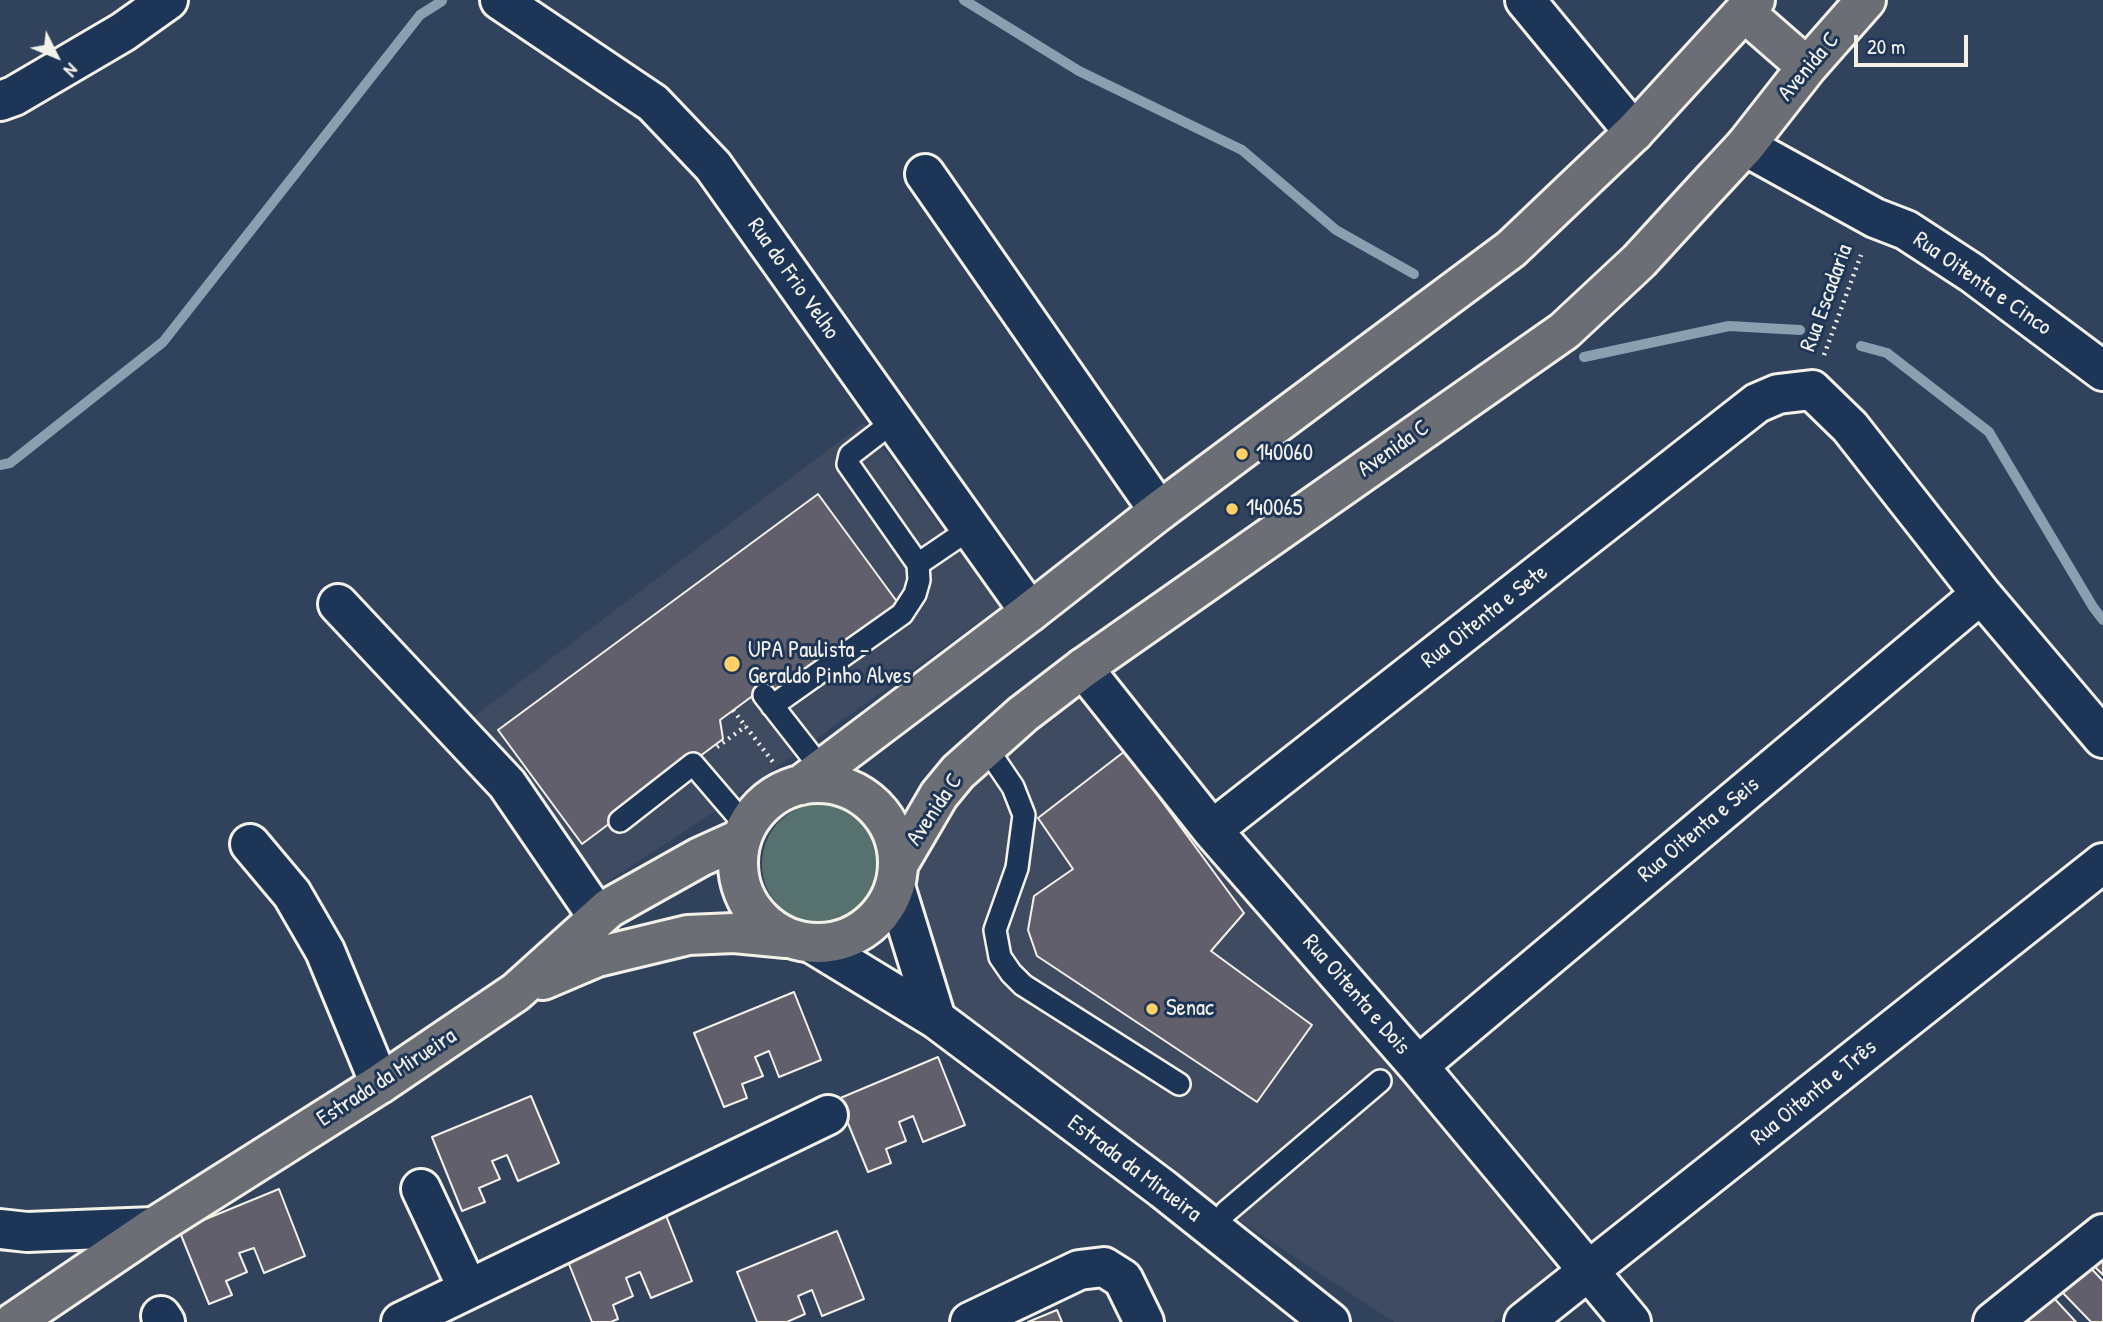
<!DOCTYPE html>
<html>
<head>
<meta charset="utf-8">
<style>
  body { margin:0 }
  #map { position:relative; width:2103px; height:1322px; overflow:hidden; background:#31425d; font-family:"Patrick Hand",sans-serif }
  canvas { display:block }
  .north { position:absolute; left:21px; top:21px; width:70px; height:70px; -webkit-text-stroke:5px #1d3557; paint-order:stroke; rotate:133deg; font-size:19px; font-weight:700; line-height:28px; text-align:center; color:#f4f1e8 }
  .north::after { content:''; display:block; margin:auto; width:24px; height:32px; background:#f4f1e8; clip-path:polygon(50% 0,100% 100%,50% 72%,0 100%) }
  .scale { position:absolute; left:1854px; top:35px; width:114px; height:32px; box-sizing:border-box; border:4px solid #f4f1e8; border-top:0; padding-left:9px; font-size:21px; line-height:24px; white-space:nowrap; color:#f4f1e8; -webkit-text-stroke:5px #1d3557; paint-order:stroke }
</style>
</head>
<body>
<div id="map">
<canvas width="2103" height="1322"></canvas>
<div class="north">N</div>
<div class="scale">20 m</div>
</div>
<script>
const c = document.querySelector('canvas').getContext('2d');
c.lineJoin = 'round';
function fill(path, color) {
  c.fillStyle = color;
  c.fill(path, 'evenodd');
}
function poly(rows) {
  const path = new Path2D();
  for (const r of rows) {
    if (r.length === 3) {
      path.moveTo(r[0] + r[2], r[1]);
      path.arc(r[0], r[1], r[2], 0, 2 * Math.PI);
      continue;
    }
    path.moveTo(r[0], r[1]);
    for (let i = 2; i < r.length; i += 2) path.lineTo(r[i], r[i + 1]);
  }
  return path;
}
function strokePath(path, color, width, dash) {
  c.strokeStyle = color;
  c.lineWidth = width;
  c.lineCap = dash ? 'butt' : 'round';
  c.setLineDash(dash || []);
  c.stroke(path);
}
function label(font, color, halo, rows, align = 'center') {
  c.font = font + ' "Patrick Hand",sans-serif';
  c.lineWidth = 6;
  c.setLineDash([]);
  c.textBaseline = 'middle';
  c.strokeStyle = halo;
  c.fillStyle = color;
  for (const [text, x, y, turn = 0] of rows) {
    c.save();
    c.translate(x, y);
    c.rotate((+turn || 0) * Math.PI / 180);
    c.textAlign = isNaN(turn) ? turn : align;
    if (halo) c.strokeText(text, 0, 0);
    c.fillText(text, 0, 0);
    c.restore();
  }
}
fill(poly([
  [864,423,1000,607,717,810,598,888,468,721],
  [1081,691,1095,696,1552,1264,1552,1279,1494,1322,1394,1322,1226,1212,970,1030,945,988,916,913,911,872,930,830,994,759]
]), '#3f4b61');
fill(poly([
  [823,864,61]
]), '#56716e');
strokePath(poly([
  [964,0,1079,71,1242,150,1336,230,1414,274],
  [1861,346,1887,353,1989,432,2093,607,2103,620],
  [1584,357,1729,326,1800,330],
  [0,465,10,463,163,342,420,15,442,1]
]), '#8a9fb0', 10);
const building = poly([
  [818,494,898,603,774,695,766,686,720,720,723,739,582,844,498,730,818,494],
  [1125,751,1244,913,1211,951,1312,1025,1257,1102,1037,956,1028,930,1034,896,1073,869,1038,818,1125,751],
  [794,992,821,1060,779,1077,769,1051,755,1057,763,1076,742,1084,747,1098,724,1107,694,1033,794,992],
  [938,1057,965,1125,923,1142,913,1116,899,1122,906,1141,886,1149,891,1163,868,1172,838,1099,938,1057],
  [531,1096,559,1163,518,1181,507,1155,492,1161,500,1179,479,1188,485,1202,462,1211,432,1137,531,1096],
  [279,1189,305,1256,264,1273,254,1248,239,1253,247,1272,226,1281,232,1295,209,1304,179,1230,279,1189],
  [665,1213,692,1281,651,1298,640,1272,626,1278,633,1296,613,1305,618,1319,611,1322,592,1322,565,1254,665,1213],
  [837,1231,864,1299,822,1316,812,1290,798,1296,805,1314,787,1322,757,1322,737,1272,837,1231],
  [2103,1255,2103,1275,2093,1265,2103,1255],
  [2088,1265,2103,1281,2103,1322,2091,1322,2061,1291,2088,1265],
  [2052,1296,2076,1322,2028,1322,2027,1320,2052,1296],
  [1057,1310,1062,1322,1028,1322,1057,1310]
]);
fill(building, '#615f6b');
strokePath(building, '#f4f1e8', 2);
const lane = poly([
  [918,564,971,528],
  [764,695,821,768],
  [772,706,902,614,915,594,919,580,918,564,848,464,850,455,894,421],
  [994,759,1013,787,1024,815,1017,868,995,930,1000,957,1011,973,1023,985,1179,1084],
  [620,821,693,764,747,827],
  [1226,1212,1380,1081]
]);
const street = poly([
  [500,0,653,103,713,166,1030,612],
  [1525,0,1634,132],
  [0,101,14,96,123,32,168,0],
  [1745,146,1875,218,1906,230,1972,273,2103,371],
  [925,174,1159,511],
  [338,604,507,784,598,917],
  [1083,668,1212,830,1418,1066,1631,1322],
  [1212,830,1757,403,1778,394,1812,390,1850,427,1981,594,2103,738],
  [250,844,292,894,325,951,380,1084],
  [1418,1066,1981,594],
  [421,1189,468,1289],
  [161,1316,165,1322],
  [401,1322,828,1115],
  [970,1322,1079,1270,1104,1267,1123,1279,1144,1322],
  [1524,1322,2103,863],
  [1993,1322,2103,1234]
]);
const secondary = poly([
  [895,886,936,1019],
  [813,944,936,1019,1163,1189,1330,1322],
  [0,1229,27,1232,154,1227]
]);
const primary = poly([
  [1744,12,1807,67],
  [818,863,80],
  [801,785,1030,612,1159,511,1511,249,1634,132,1755,0],
  [898,865,939,795,958,772,1023,714,1083,668,1564,331,1639,261,1706,188,1745,146,1807,67,1866,0],
  [543,980,597,957,688,935,734,933,786,938],
  [14,1322,154,1227,380,1084,516,992,609,908,700,857,742,838]
]);
strokePath(lane, '#f4f1e8', 26);
strokePath(street, '#f4f1e8', 44);
strokePath(secondary, '#f4f1e8', 44);
strokePath(primary, '#f4f1e8', 44);
strokePath(poly([
  [1824,355,1861,255],
  [733,710,773,762],
  [717,747,746,726]
]), '#f4f1e8', 4.5, [2, 5]);
strokePath(lane, '#1d3557', 21);
strokePath(street, '#1d3557', 38);
strokePath(secondary, '#1d3557', 38);
strokePath(primary, '#6b6f75', 38);
for (const [x, y, r, color] of [
  [1242,454,7,"#ffd166"],
  [1232,509,7,"#ffd166"],
  [732,664,9,"#ffd166"],
  [1152,1009,7,"#ffd166"]
]) {
  const dot = new Path2D();
  dot.arc(x, y, r, 0, 2 * Math.PI);
  c.fillStyle = color;
  c.fill(dot);
  strokePath(dot, '#1d3557', 2.5);
}
label('23px', '#f4f1e8', '#1d3557', [
  ["Avenida C",1809,67,-50],
  ["Rua do Frio Velho",793,279,55],
  ["Rua Oitenta e Cinco",1982,284,35],
  ["Rua Escadaria",1827,298,-70],
  ["Avenida C",1394,449,-35],
  ["Rua Oitenta e Sete",1485,617,-38],
  ["Avenida C",935,810,-56],
  ["Rua Oitenta e Seis",1699,830,-40],
  ["Rua Oitenta e Dois",1356,995,49],
  ["Estrada da Mirueira",387,1078,-33],
  ["Rua Oitenta e Três",1814,1093,-39],
  ["Estrada da Mirueira",1134,1169,37]
]);
label('23px', '#f4f1e8', '#1d3557', [
  ["140060",1256,454],
  ["140065",1246,509],
  ["UPA Paulista –",748,651],
  ["Geraldo Pinho Alves",748,677],
  ["Senac",1166,1009]
], 'left');
</script>
</body>
</html>
